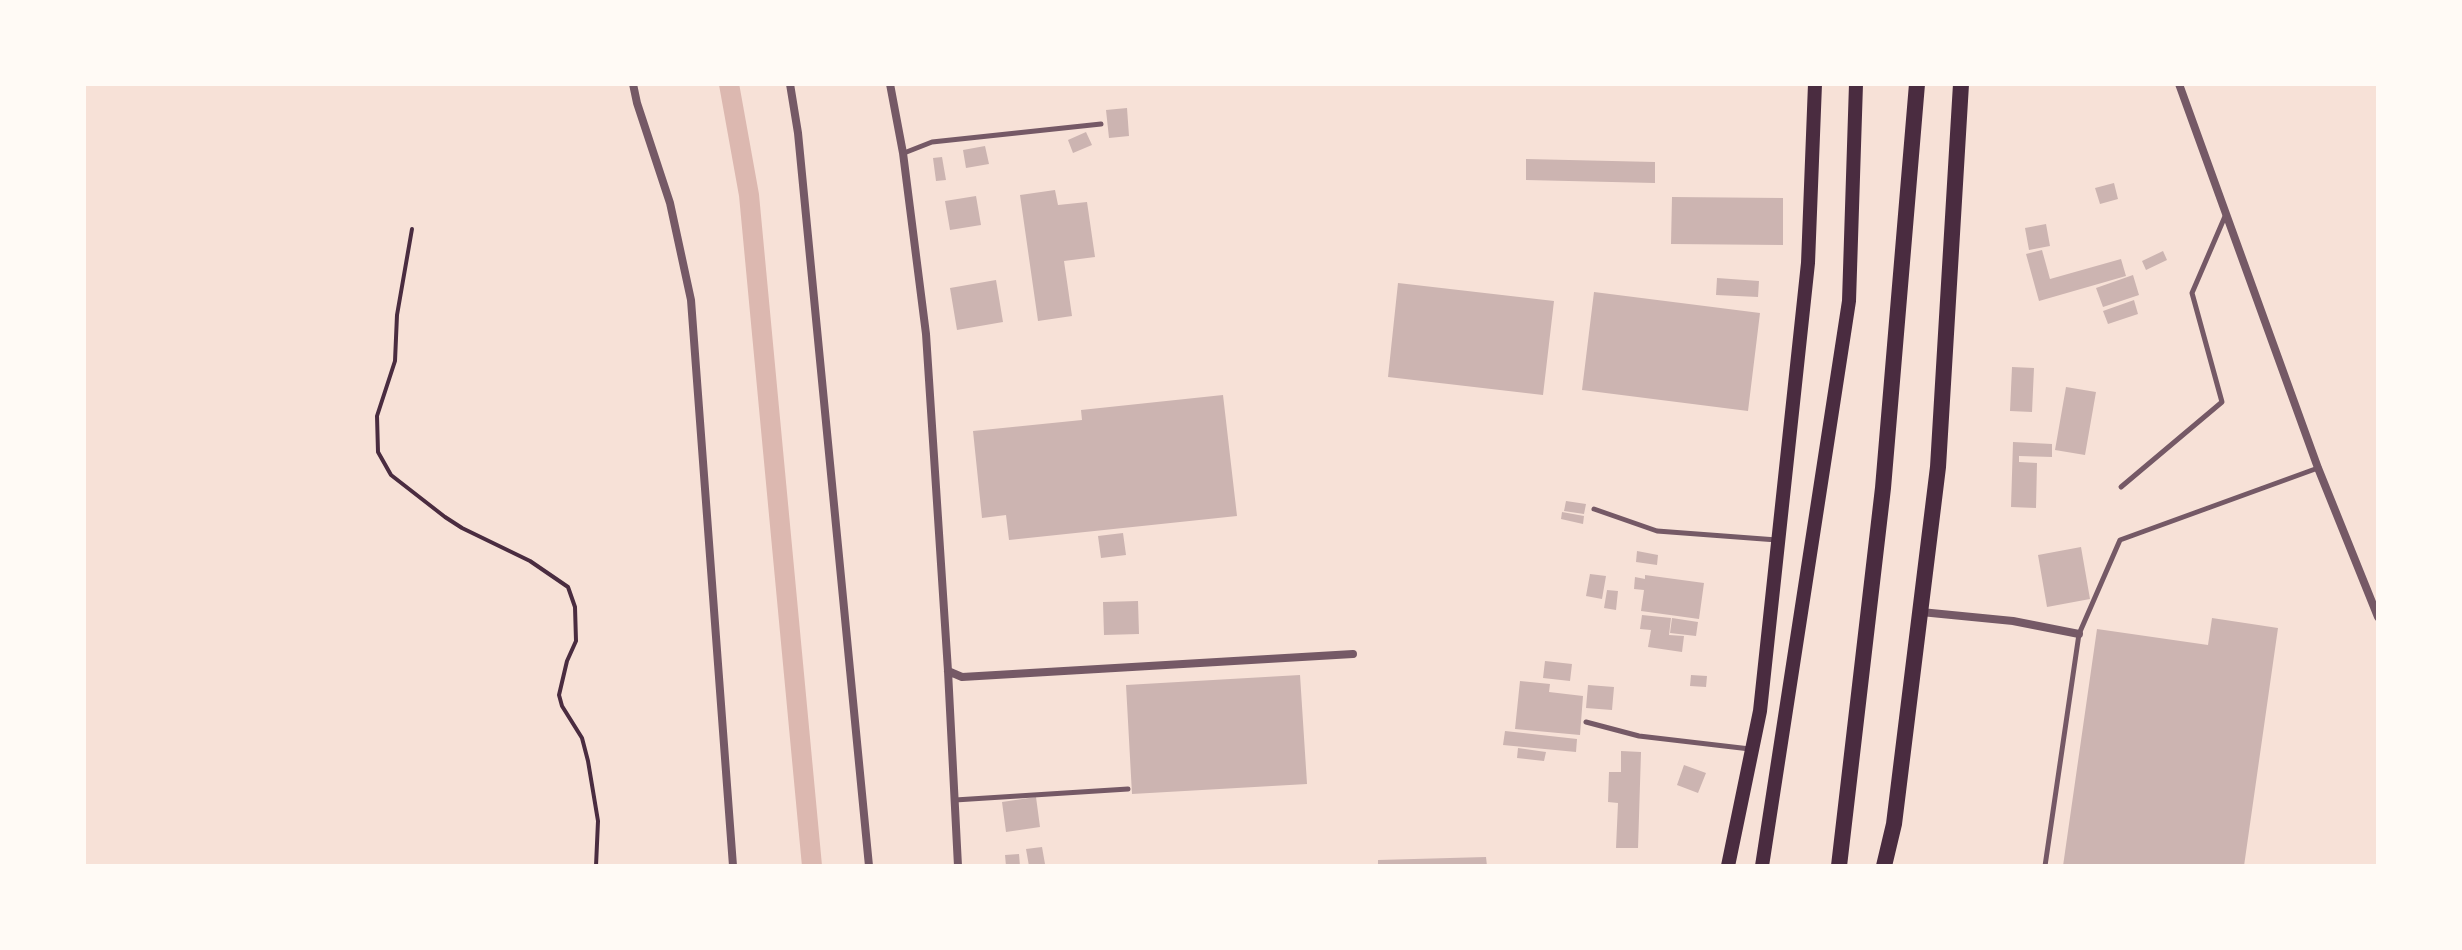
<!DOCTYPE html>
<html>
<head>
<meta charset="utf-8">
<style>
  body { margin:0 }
  #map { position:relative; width:2462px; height:950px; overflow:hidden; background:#f7e1d7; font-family:"PT Sans Narrow",sans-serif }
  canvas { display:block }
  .frame { position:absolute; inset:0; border:86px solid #fffaf5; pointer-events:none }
</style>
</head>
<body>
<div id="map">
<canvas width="2462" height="950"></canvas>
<div class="frame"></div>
</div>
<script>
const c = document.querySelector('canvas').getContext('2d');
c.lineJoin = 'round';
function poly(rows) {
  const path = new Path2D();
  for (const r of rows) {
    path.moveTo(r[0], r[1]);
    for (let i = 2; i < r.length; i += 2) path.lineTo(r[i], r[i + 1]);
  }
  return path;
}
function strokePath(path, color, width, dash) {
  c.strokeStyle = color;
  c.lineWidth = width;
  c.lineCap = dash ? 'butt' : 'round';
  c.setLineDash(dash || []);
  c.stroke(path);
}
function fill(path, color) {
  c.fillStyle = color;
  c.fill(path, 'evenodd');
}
strokePath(poly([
  [729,84,749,195,812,866]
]), '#dcb8b0', 20);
fill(poly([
  [1127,108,1129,136,1109,138,1106,110],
  [1086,132,1092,145,1073,153,1068,140],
  [985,146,989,164,966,168,963,150],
  [942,157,946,180,936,181,933,158],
  [1526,159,1655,162,1655,183,1526,180],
  [2114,183,2118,199,2100,204,2095,188],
  [1055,190,1058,205,1087,202,1095,257,1064,261,1072,316,1038,321,1020,195],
  [976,196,981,225,950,230,945,201],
  [1672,197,1783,198,1783,245,1671,244],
  [2046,224,2050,246,2029,250,2025,228],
  [2042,250,2050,279,2121,259,2126,276,2039,301,2026,254],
  [2163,251,2167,260,2146,270,2142,261],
  [2133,275,2139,295,2103,307,2096,288],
  [1717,278,1759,281,1758,297,1716,295],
  [996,280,1003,322,957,330,950,288],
  [1398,283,1554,301,1543,395,1388,377],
  [1594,292,1760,313,1748,411,1582,390],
  [2134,300,2138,314,2108,324,2103,311],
  [2012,367,2034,368,2032,412,2010,411],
  [2066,387,2096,392,2085,455,2055,450],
  [1223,395,1237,516,1009,540,1006,515,982,518,973,431,1082,420,1081,410],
  [2013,442,2052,444,2052,457,2019,456,2019,462,2037,463,2036,508,2011,507],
  [1566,501,1586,504,1584,514,1564,511],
  [1562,512,1584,516,1583,524,1561,519],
  [1123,533,1126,555,1101,558,1098,536],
  [2081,547,2090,599,2047,607,2038,555],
  [1637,551,1658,555,1657,565,1636,562],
  [1590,574,1606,576,1602,599,1586,596],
  [1645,575,1704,583,1699,619,1641,611,1644,590,1634,589,1635,577,1645,579],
  [1607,590,1618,591,1616,610,1604,608],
  [1138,601,1139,634,1104,635,1103,602],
  [1642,615,1671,618,1669,635,1684,636,1682,652,1648,647,1651,630,1640,629],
  [1672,618,1698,622,1696,636,1670,633],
  [2212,618,2278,628,2244,866,2063,866,2097,629,2208,645],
  [1545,661,1572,664,1570,681,1543,678],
  [1300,675,1307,784,1132,794,1126,685],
  [1691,675,1707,676,1706,687,1690,686],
  [1520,681,1550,684,1549,692,1583,696,1580,735,1515,729],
  [1588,685,1614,687,1612,710,1586,708],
  [1505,731,1577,739,1576,752,1503,745],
  [1518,748,1546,752,1544,761,1517,758],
  [1621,751,1641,752,1638,848,1616,848,1618,803,1608,802,1609,772,1621,772],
  [1684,765,1706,773,1698,793,1677,785],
  [1036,797,1040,827,1006,832,1002,802],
  [1042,847,1045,864,1029,866,1026,849],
  [1019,854,1020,866,1006,866,1005,855],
  [1486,857,1487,866,1378,866,1378,860]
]), '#ccb4b1');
strokePath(poly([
  [412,229,397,315,395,361,377,416,378,452,391,475,445,517,462,528,530,561,568,587,575,607,576,641,567,661,559,695,562,706,582,738,588,761,598,821,596,866]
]), '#4a2c40', 4);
strokePath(poly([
  [904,153,932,142,1101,124],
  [2121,487,2222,402,2192,293,2226,214],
  [1594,509,1657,531,1777,540],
  [1586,722,1639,736,1750,749],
  [955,800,1128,789],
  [2045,866,2079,634,2120,540,2318,468]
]), '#755966', 5);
strokePath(poly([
  [633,84,637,103,670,203,691,300,733,866],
  [790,84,798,133,869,866],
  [890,84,903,153,926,334,948,671,958,866],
  [2179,84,2318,468,2378,617],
  [1921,612,2013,621,2079,634],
  [948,671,962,677,1353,654]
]), '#755966', 8);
strokePath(poly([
  [1728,866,1760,711,1808,263,1815,84],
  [1762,866,1849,301,1856,84]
]), '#4a2c40', 14);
strokePath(poly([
  [1839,866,1883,488,1917,84],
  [1884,866,1894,824,1938,467,1961,84]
]), '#4a2c40', 16);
</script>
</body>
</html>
